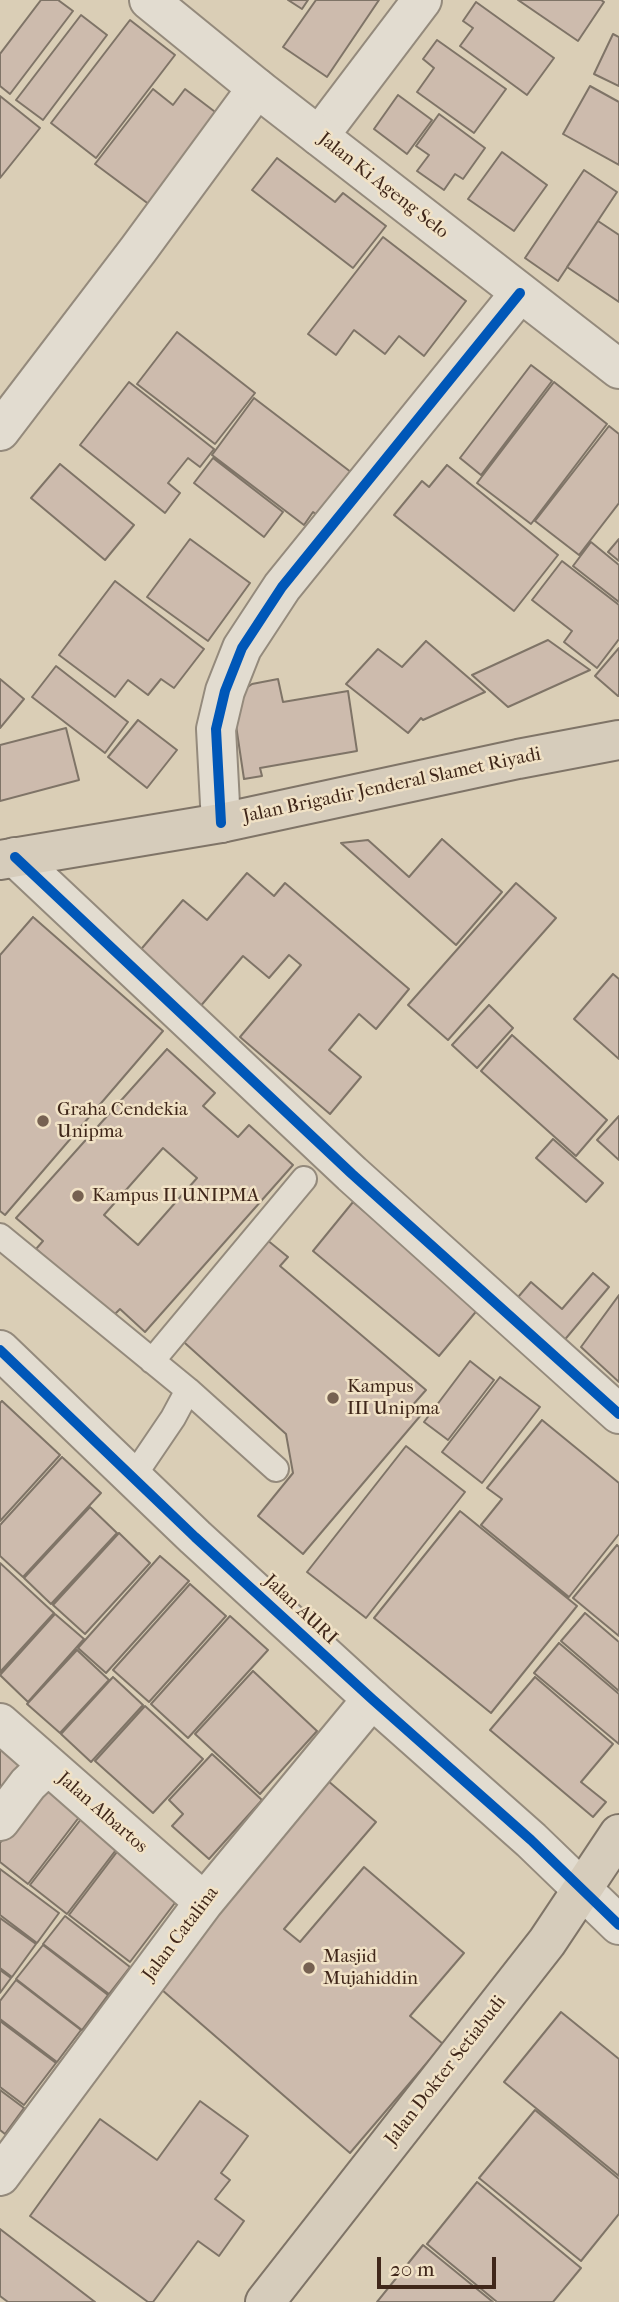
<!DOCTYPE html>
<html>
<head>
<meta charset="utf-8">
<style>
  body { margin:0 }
  #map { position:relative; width:619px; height:2302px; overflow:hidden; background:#daceb6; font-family:"IM FELL French Canon",serif }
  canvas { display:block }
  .scale { position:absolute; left:377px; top:2257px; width:119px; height:32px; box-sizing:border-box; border:4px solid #40271a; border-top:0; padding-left:9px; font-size:21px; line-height:24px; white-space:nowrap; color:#40271a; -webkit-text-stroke:5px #f1e2c6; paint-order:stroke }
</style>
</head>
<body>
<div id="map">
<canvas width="619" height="2302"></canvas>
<div class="scale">20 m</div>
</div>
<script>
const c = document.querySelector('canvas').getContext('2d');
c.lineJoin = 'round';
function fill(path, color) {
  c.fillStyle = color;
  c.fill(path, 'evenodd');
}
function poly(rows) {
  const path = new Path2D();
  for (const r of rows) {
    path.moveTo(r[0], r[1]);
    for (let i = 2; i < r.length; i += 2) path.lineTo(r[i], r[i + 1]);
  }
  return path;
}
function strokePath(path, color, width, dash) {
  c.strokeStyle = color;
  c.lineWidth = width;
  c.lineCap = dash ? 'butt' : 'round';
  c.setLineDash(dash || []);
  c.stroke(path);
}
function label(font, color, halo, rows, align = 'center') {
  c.font = font + ' "IM FELL French Canon",serif';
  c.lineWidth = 5;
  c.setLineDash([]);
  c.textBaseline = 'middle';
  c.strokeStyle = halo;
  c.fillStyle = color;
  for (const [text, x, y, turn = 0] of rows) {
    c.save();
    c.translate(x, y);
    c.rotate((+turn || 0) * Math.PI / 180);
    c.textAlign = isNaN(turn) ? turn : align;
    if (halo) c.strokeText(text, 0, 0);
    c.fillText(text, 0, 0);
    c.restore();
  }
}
const building = poly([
  [41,0,58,0,73,11,10,94,0,86,0,54,41,0],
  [288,0,308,0,302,9,288,0],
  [316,0,379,0,327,77,283,47,316,0],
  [518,0,601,0,604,2,578,41,518,0],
  [476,2,554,58,527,95,460,46,473,28,463,21,476,2],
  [81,15,107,35,43,120,16,100,81,15],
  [130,20,175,55,96,158,51,123,130,20],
  [613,34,619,37,619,86,594,74,613,34],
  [437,40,506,89,474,133,417,92,434,68,423,59,437,40],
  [590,86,619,102,619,165,563,134,590,86],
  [153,89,173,105,185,89,227,121,158,211,95,164,153,89],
  [398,95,432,120,407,154,374,129,398,95],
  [0,96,40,128,0,178,0,96],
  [439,114,485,148,463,179,455,174,444,190,417,171,429,155,416,146,439,114],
  [502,152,547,185,514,231,468,199,502,152],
  [277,158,335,202,343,193,386,226,353,268,252,190,277,158],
  [584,170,617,192,558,281,525,258,584,170],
  [598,221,619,235,619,302,567,267,598,221],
  [383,237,466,301,424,356,399,336,385,354,354,330,336,355,308,334,383,237],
  [177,332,255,393,215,444,137,384,177,332],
  [531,365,552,381,481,475,460,458,531,365],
  [129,382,214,449,200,467,188,458,168,483,180,493,165,513,80,445,129,382],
  [554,382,607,424,531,524,477,483,554,382],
  [254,398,360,479,327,523,313,512,304,525,212,455,254,398],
  [609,426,619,434,619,503,579,555,535,521,609,426],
  [213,458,283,512,264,537,194,483,213,458],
  [60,464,134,525,105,560,31,498,60,464],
  [447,465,558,555,514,611,394,515,422,481,429,487,447,465],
  [190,539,250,583,208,641,147,597,190,539],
  [619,539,619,561,608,552,619,539],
  [591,542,619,565,619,602,573,566,591,542],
  [562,561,619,605,619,639,597,668,564,642,572,631,532,600,562,561],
  [115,581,204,649,174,688,161,679,148,695,128,680,115,697,59,655,115,581],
  [548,640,590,670,508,707,472,675,548,640],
  [426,641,485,692,423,720,421,718,408,733,346,684,378,649,402,667,426,641],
  [619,648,619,696,618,696,595,676,619,648],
  [56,666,128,722,105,753,32,697,56,666],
  [0,679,24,699,0,728,0,679],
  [278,679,283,702,348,691,357,751,260,768,262,776,244,779,234,712,245,689,252,684,278,679],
  [138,720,177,750,147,788,108,757,138,720],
  [66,728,79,780,0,801,0,745,66,728],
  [442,839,502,892,456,945,341,843,368,840,409,877,442,839],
  [247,873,274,896,285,883,409,989,376,1029,359,1014,329,1050,361,1077,330,1114,240,1037,301,965,289,955,269,978,243,956,199,1008,137,954,183,900,207,920,247,873],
  [516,883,556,918,448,1040,408,1005,516,883],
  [33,917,163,1031,5,1215,0,1211,0,955,33,917],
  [613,974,619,979,619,1059,574,1019,613,974],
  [489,1005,513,1028,477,1068,452,1045,489,1005],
  [512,1035,607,1120,576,1156,481,1071,512,1035],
  [167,1049,215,1093,203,1106,238,1137,249,1125,293,1165,145,1332,120,1309,112,1317,36,1249,43,1241,16,1218,167,1049],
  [163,1148,197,1178,138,1245,104,1215,163,1148],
  [619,1116,619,1160,597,1140,619,1116],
  [553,1139,603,1183,586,1202,536,1158,553,1139],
  [353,1202,479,1308,439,1356,313,1251,353,1202],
  [250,1226,288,1257,280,1266,426,1390,411,1407,421,1415,303,1554,258,1516,293,1473,286,1434,166,1326,250,1226],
  [593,1273,609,1287,562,1343,513,1303,531,1282,562,1309,593,1273],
  [619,1295,619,1382,581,1347,619,1295],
  [470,1361,494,1380,448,1440,424,1422,470,1361],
  [500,1377,540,1407,482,1483,442,1452,500,1377],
  [2,1401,60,1455,0,1521,0,1403,2,1401],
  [542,1420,619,1483,619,1534,569,1597,481,1525,502,1499,487,1488,542,1420],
  [406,1446,465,1492,366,1618,307,1572,406,1446],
  [62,1457,101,1493,23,1577,0,1556,0,1525,62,1457],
  [90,1507,117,1533,51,1604,24,1578,90,1507],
  [460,1511,577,1606,491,1713,374,1618,460,1511],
  [119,1533,150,1563,85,1634,53,1605,119,1533],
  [617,1545,619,1547,619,1636,573,1598,617,1545],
  [160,1556,189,1581,106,1673,78,1648,160,1556],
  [0,1563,54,1613,0,1672,0,1563],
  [190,1584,226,1616,149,1702,113,1670,190,1584],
  [585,1613,619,1642,619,1691,561,1641,585,1613],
  [55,1614,84,1639,28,1702,0,1675,55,1614],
  [230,1616,268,1650,188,1738,151,1704,230,1616],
  [559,1643,619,1694,619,1744,534,1673,559,1643],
  [77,1650,109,1680,60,1733,27,1704,77,1650],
  [253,1671,317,1731,260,1794,195,1734,253,1671],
  [113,1677,143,1705,91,1762,61,1734,113,1677],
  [535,1677,613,1744,581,1782,606,1802,593,1817,490,1730,535,1677],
  [145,1706,203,1759,153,1813,95,1761,145,1706],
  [0,1745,26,1764,0,1797,0,1745],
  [212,1754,262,1800,209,1859,172,1826,183,1814,169,1800,212,1754],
  [327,1780,376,1822,284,1929,300,1942,364,1867,464,1953,410,2016,443,2044,350,2153,154,1983,327,1780],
  [46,1784,83,1812,28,1884,0,1862,0,1843,46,1784],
  [85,1814,122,1842,67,1914,30,1885,85,1814],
  [123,1844,184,1891,130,1962,69,1915,123,1844],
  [0,1869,59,1913,37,1943,0,1915,0,1869],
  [65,1916,130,1967,109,1994,43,1944,65,1916],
  [0,1918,36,1944,12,1977,0,1968,0,1918],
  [43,1945,108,1995,82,2030,16,1979,43,1945],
  [0,1970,11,1978,0,1993,0,1970],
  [16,1980,81,2030,57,2062,0,2019,0,2001,16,1980],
  [561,2012,619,2059,619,2176,504,2082,561,2012],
  [0,2021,56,2063,24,2105,0,2087,0,2021],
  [0,2090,24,2108,5,2134,0,2130,0,2090],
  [200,2101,248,2136,221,2173,230,2180,215,2199,244,2221,219,2256,198,2241,153,2302,148,2302,30,2216,100,2119,157,2160,200,2101],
  [535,2110,619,2179,619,2214,581,2261,479,2178,535,2110],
  [477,2182,581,2268,553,2302,497,2302,427,2244,477,2182],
  [0,2229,95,2302,8,2302,0,2296,0,2229],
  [423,2245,493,2302,377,2302,423,2245]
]);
fill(building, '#cdbbad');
strokePath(building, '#7f7467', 2);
const service = poly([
  [0,1236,188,1390,173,1418,133,1477],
  [152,1361,304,1179],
  [188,1390,276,1469]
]);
const minor = poly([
  [319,136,422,0],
  [0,431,138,250,257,88],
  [221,823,216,729,225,691,242,648,282,587,520,293],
  [15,857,352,1174,619,1414],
  [0,1723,204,1902],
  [0,1821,28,1784,47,1766],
  [0,2176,204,1902,372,1699]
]);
const tertiary = poly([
  [149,0,257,88,619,369],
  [0,1350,195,1537,372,1699,531,1840,619,1925]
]);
const primary = poly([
  [0,860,221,823,518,759,619,740],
  [265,2302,547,1942,619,1834]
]);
strokePath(service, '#948a7c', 28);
strokePath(minor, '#948a7c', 42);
strokePath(tertiary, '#948a7c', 42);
strokePath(primary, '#7f7467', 42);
strokePath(service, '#e2dcd0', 24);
strokePath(minor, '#e2dcd0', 38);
strokePath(tertiary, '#e2dcd0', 38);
strokePath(primary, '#d6ccbb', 38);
strokePath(poly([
  [221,823,216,729,225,691,242,648,282,587,520,293],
  [15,857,352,1174,619,1414],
  [0,1350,195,1537,372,1699,531,1840,619,1925]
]), '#0057b8', 10);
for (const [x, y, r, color] of [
  [43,1121,7,"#766151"],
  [78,1196,7,"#766151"],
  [333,1398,7,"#766151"],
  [309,1968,7,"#766151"]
]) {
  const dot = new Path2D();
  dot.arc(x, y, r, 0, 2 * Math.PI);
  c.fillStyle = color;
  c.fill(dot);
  strokePath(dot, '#f1e2c6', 2.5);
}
label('19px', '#40271a', '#f1e2c6', [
  ["Jalan Ki Ageng Selo",383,186,38],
  ["Jalan Brigadir Jenderal Slamet Riyadi",392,786,-12],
  ["Jalan AURI",300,1610,43],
  ["Jalan Albartos",102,1813,41],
  ["Jalan Catalina",181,1934,-53],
  ["Jalan Dokter Setiabudi",446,2071,-52]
]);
label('19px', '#40271a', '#f1e2c6', [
  ["Graha Cendekia",57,1110],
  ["Unipma",57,1132],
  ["Kampus II UNIPMA",92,1196],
  ["Kampus",347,1387],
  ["III Unipma",347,1409],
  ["Masjid",323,1957],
  ["Mujahiddin",323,1979]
], 'left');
</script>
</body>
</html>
